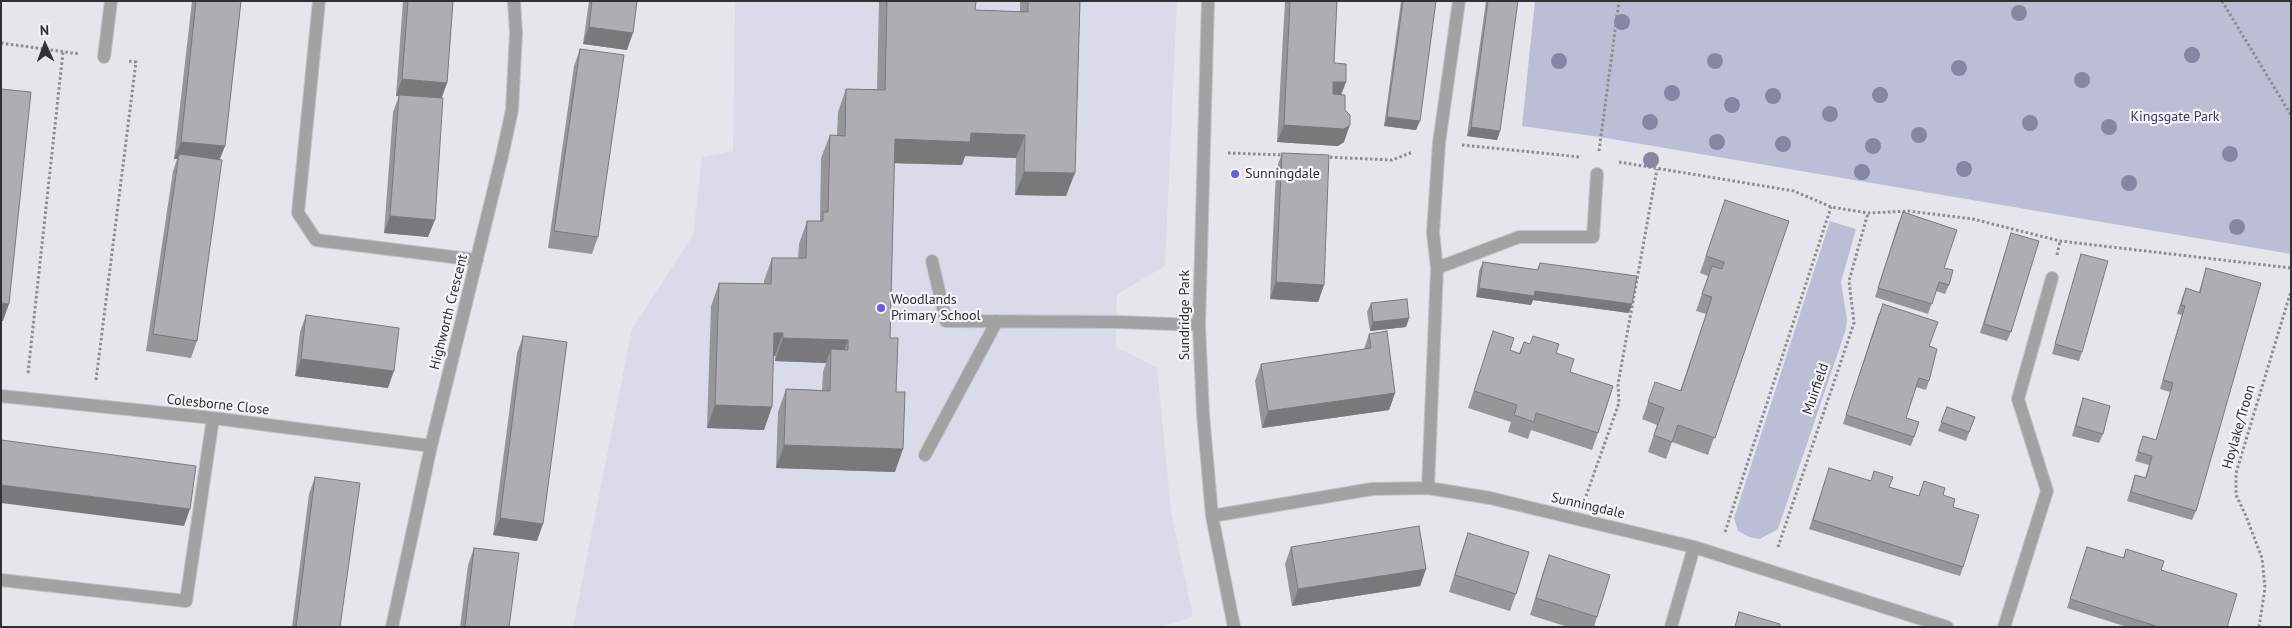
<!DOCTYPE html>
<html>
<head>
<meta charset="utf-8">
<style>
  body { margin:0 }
  #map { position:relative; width:2292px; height:628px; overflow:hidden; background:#e5e6ec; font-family:"PT Sans",sans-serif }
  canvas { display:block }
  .frame { position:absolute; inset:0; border:2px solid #313133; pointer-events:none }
  .north { position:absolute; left:20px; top:20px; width:50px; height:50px; -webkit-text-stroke:4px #f3f3f9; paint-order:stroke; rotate:358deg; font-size:14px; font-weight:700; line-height:20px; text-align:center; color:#313133 }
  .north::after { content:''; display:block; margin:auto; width:18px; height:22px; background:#313133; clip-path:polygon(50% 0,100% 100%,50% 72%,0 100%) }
</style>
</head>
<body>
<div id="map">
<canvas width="2292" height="628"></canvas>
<div class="frame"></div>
<div class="north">N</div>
</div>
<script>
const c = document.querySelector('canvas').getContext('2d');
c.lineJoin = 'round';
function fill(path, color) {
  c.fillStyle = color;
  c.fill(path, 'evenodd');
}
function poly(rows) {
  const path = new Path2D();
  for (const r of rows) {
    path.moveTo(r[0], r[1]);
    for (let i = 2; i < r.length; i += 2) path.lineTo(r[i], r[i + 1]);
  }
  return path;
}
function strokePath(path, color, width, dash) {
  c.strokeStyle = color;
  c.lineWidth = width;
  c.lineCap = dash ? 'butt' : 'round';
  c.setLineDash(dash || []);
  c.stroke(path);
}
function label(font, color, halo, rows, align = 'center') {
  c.font = font + ' "PT Sans",sans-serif';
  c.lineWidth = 4.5;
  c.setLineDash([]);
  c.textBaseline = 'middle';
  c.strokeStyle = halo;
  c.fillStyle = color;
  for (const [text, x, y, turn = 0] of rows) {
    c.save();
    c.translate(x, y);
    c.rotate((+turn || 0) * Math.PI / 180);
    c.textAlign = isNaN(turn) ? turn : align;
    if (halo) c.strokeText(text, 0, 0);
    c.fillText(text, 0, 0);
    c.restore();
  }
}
fill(poly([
  [735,1,1177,1,1165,266,1117,294,1116,347,1157,368,1171,510,1193,617,1160,627,573,627,632,329,693,235,702,157,733,151]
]), '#dadbe8');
fill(poly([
  [1535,1,2291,1,2291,254,1600,137,1522,126],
  [1830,221,1856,229,1841,282,1847,319,1846,329,1778,529,1760,539,1749,537,1738,531,1734,518]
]), '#bcbed5');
const minor = poly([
  [319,1,298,213,316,240,477,260],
  [1208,1,1199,325,1203,414,1212,516,1234,627],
  [104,57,111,1],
  [932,261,946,321,1117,322,1199,325],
  [1437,268,1519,237,1593,237,1597,174],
  [1,396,213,418,431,446],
  [925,455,997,321],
  [1428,488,1437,268,1433,233,1439,143,1459,1],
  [1212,516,1372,489,1428,488,1490,498,1694,547,1947,627],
  [1,580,186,601,213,418],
  [392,627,431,446,502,156,512,110,516,33,514,1],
  [1671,627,1694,547],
  [2004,627,2047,491,2018,399,2052,278]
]);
strokePath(minor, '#c1c2c7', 14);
strokePath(poly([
  [2222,1,2291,115],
  [1,43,80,54],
  [1462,145,1580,157],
  [1599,151,1619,1],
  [1228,153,1284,155],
  [1325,157,1392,160,1413,152],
  [1619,162,1794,191,1831,207,1868,213,1908,211,1973,219,2060,241,2291,268],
  [2057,255,2060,241],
  [28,373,63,52],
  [96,380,136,62,128,61],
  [1586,496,1619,403,1618,384,1657,169],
  [1725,532,1831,207],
  [1778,547,1854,323,1849,281,1868,213],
  [2259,627,2265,588,2262,558,2246,516,2236,495,2236,473,2291,291]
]), '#8b8c90', 3, [2.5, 2.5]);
strokePath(minor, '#a2a2a5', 12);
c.fillStyle = '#8586a1';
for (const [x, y] of [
  [2019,13],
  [1622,22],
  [2192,55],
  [1559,61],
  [1715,61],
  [1959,68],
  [2082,80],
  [1672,93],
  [1880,95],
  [1773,96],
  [1732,105],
  [1830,114],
  [1650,122],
  [2030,123],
  [2109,127],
  [1919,135],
  [1717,142],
  [1783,144],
  [1873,146],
  [2230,154],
  [1651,160],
  [1964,169],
  [1862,172],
  [2129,183],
  [2237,227]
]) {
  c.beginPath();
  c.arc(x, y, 8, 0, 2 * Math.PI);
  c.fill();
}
fill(poly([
  [192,1,241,1,225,146,220,159,197,341,191,358,146,351,173,171,177,159,174,159],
  [403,1,453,1,447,83,441,98,428,237,384,233,393,112,399,96,396,96],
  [589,1,637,1,627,50,583,44],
  [879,1,976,1,975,10,1020,12,1020,1,1080,1,1066,196,1015,195,1016,158,965,156,962,165,894,163,890,338,895,472,776,468,778,412,786,389,822,390,823,372,826,363,775,361,775,356,774,356,764,430,707,428,711,306,719,283,764,284,764,281,772,258,798,258,799,244,807,221,820,221,821,158,830,135,837,136,838,112,846,89,877,89],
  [1285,1,1337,1,1334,63,1346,82,1341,95,1344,142,1338,146,1277,142],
  [1401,1,1436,1,1416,130,1384,126],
  [1486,1,1518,1,1500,131,1497,140,1467,136],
  [580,49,598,237,592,254,548,248,574,66],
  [1282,153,1324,285,1318,302,1270,299,1276,170],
  [1725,200,1789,221,1708,455,1672,442,1666,459,1648,452,1657,425,1642,419,1655,382,1680,391,1706,314,1696,311,1708,276,1700,273],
  [1899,221,1944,268,1949,285,1945,294,1936,291,1928,314,1875,297],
  [2011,233,2011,332,2007,341,1980,333],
  [2081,254,2082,352,2079,361,2052,354],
  [1483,262,1537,270,1540,263,1629,313,1533,300,1531,305,1476,297,1479,271],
  [2206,268,2196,511,2192,520,2127,501,2135,475,2145,478,2149,465,2135,461,2143,436,2156,440,2170,392,2160,389,2182,315,2177,314,2182,298,2186,288,2199,292],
  [1371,303,1409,318,1406,327,1370,331,1367,312],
  [1879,313,1929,346,1929,381,1926,390,1916,387,1906,418,1919,422,1911,446,1843,424],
  [306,315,388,388,295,376,300,332],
  [1493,331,1510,350,1519,353,1524,342,1556,353,1570,372,1598,433,1592,450,1531,430,1528,439,1508,432,1511,422,1468,408],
  [1369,334,1395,393,1389,410,1262,428,1255,381,1261,364,1364,349],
  [523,336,537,541,493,535,517,353],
  [2083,398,2103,434,2099,443,2072,436,2080,407],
  [1947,407,1975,417,1966,441,1938,431],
  [1829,468,1919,496,1924,481,1943,495,1953,507,1963,567,1960,576,1809,529],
  [315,477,340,627,292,627,309,494],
  [1468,533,1516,594,1510,611,1449,592,1462,550],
  [1291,547,1426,569,1420,586,1292,606,1285,564],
  [2087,547,2123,558,2126,549,2161,570,2227,627,2127,627,2067,608],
  [474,548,509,627,460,627,468,565],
  [1549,555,1597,617,1594,627,1568,627,1530,615,1543,572]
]), '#95959a');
fill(poly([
  [589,27,633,33,627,50,583,44],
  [402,79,447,83,441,100,396,96],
  [1333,82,1346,82,1339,100,1327,99],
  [1387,117,1420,121,1416,130,1384,126],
  [1284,125,1350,125,1344,142,1338,146,1277,142],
  [1471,127,1500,131,1497,140,1467,136],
  [971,133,1025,135,1016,158,965,156,962,165,886,163,895,139],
  [181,142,225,146,218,163,179,154,177,159,174,159],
  [1024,172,1075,173,1066,196,1015,195],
  [390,216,435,220,428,237,384,233],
  [1276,282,1324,285,1318,302,1270,299],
  [1479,288,1535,291,1632,304,1629,313,1533,300,1531,305,1476,297],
  [1,303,9,304,3,321,1,321],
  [1409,318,1406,327,1370,331,1373,322],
  [774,333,783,333,775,356,766,356],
  [783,338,848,340,840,363,831,349,826,363,775,361],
  [301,359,394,371,388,388,295,376],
  [1395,393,1389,410,1262,428,1268,411],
  [715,405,772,407,764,430,707,428],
  [784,445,903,449,895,472,776,468],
  [1,485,190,509,184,526,1,503],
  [500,518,543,524,537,541,493,535],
  [1426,569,1420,586,1292,606,1298,589]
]), '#79797d');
const building = poly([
  [196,1,241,1,225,146,181,142,196,1],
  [408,1,453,1,447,83,402,79,408,1],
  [592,1,637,1,633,33,589,27,592,1],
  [887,1,976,1,975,10,1028,12,1028,1,1080,1,1075,173,1024,172,1025,135,971,133,970,142,895,139,890,338,898,338,896,392,905,392,903,449,784,445,786,389,830,391,831,349,848,350,848,340,783,338,783,333,774,333,772,407,715,405,719,283,771,284,772,258,806,258,807,221,823,221,823,212,828,212,830,135,845,136,846,89,885,90,887,1],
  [1290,1,1337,1,1334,63,1346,64,1346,82,1333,82,1333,94,1345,95,1345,110,1350,115,1350,125,1344,129,1284,125,1290,1],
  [1403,1,1436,1,1420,121,1387,117,1403,1],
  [1488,1,1518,1,1500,131,1471,127,1488,1],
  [580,49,624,55,598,237,554,231,580,49],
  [1,89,31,92,9,304,1,303,1,89],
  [399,95,443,98,435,220,390,216,399,95],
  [1282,153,1329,155,1324,285,1276,282,1282,153],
  [179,154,222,160,197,341,153,334,179,154],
  [1725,200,1789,221,1715,438,1678,425,1672,442,1654,435,1664,408,1648,402,1655,382,1681,391,1712,297,1702,294,1712,266,1722,269,1724,262,1706,256,1725,200],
  [1903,212,1957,230,1944,268,1953,270,1949,285,1939,282,1932,304,1878,288,1903,212],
  [2011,233,2039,241,2011,332,1984,324,2011,233],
  [2081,254,2108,261,2082,352,2055,344,2081,254],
  [1483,262,1538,270,1540,263,1637,276,1632,304,1535,291,1534,296,1479,288,1483,262],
  [2206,268,2261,283,2196,511,2131,492,2135,475,2146,478,2152,456,2138,452,2143,436,2156,440,2173,383,2163,380,2185,306,2181,305,2186,288,2200,293,2206,268],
  [1407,299,1409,318,1373,322,1371,303,1407,299],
  [1883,304,1938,322,1929,346,1937,349,1929,381,1919,378,1906,418,1919,422,1914,437,1846,415,1883,304],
  [306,315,399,328,394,371,301,359,306,315],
  [1387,331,1395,393,1268,411,1261,364,1371,348,1369,334,1387,331],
  [1493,331,1514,338,1510,350,1520,354,1524,342,1530,344,1533,336,1559,344,1556,353,1574,359,1570,372,1613,386,1598,433,1536,413,1534,422,1514,415,1517,405,1474,391,1493,331],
  [523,336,567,342,543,524,500,518,523,336],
  [2083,398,2110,406,2103,434,2076,426,2083,398],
  [1947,407,1975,417,1969,432,1941,422,1947,407],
  [1,440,196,466,190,509,1,485,1,440],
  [1829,468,1871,481,1874,471,1893,477,1889,487,1919,496,1924,481,1945,488,1943,495,1955,499,1953,507,1979,515,1963,567,1813,520,1829,468],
  [315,477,360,483,340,627,296,627,315,477],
  [1419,526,1426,569,1298,589,1291,547,1419,526],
  [1468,533,1529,552,1516,594,1455,575,1468,533],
  [2087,547,2124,558,2126,549,2164,561,2161,570,2237,594,2227,627,2159,627,2070,599,2087,547],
  [474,548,519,553,509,627,465,627,474,548],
  [1549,555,1610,575,1597,617,1536,598,1549,555],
  [1739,612,1780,624,1780,627,1735,627,1739,612]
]);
fill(building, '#adadb3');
strokePath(building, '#79797d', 1);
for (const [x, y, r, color] of [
  [1235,174,5,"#6860d9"],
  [881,308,5,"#6860d9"]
]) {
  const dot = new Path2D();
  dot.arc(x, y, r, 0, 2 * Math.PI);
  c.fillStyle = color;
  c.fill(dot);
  strokePath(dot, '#f3f3f9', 2);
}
label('14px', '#373763', '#f3f3f9', [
  ["Kingsgate Park",2175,117]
]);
label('14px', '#313133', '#f3f3f9', [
  ["Sunningdale",1245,174],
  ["Woodlands",891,300],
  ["Primary School",891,316]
], 'left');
label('14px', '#313133', '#f3f3f9', [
  ["Highworth Crescent",449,312,-76],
  ["Sundridge Park",1185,315,-90],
  ["Muirfield",1816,389,-71],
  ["Colesborne Close",218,405,6],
  ["Hoylake/Troon",2239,427,-74],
  ["Sunningdale",1588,506,13]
]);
</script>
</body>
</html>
